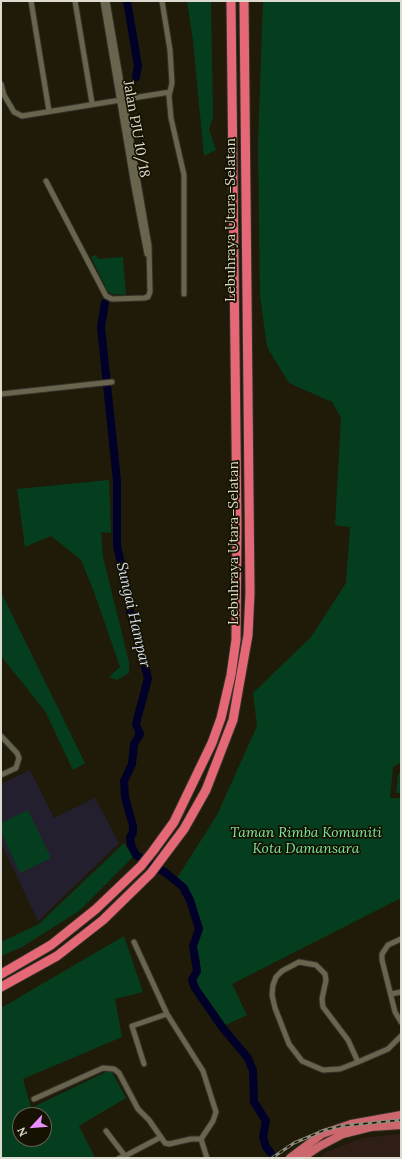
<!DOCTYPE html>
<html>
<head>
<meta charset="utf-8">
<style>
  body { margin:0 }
  #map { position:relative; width:402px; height:1159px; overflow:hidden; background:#1f1b08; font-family:Lora,serif }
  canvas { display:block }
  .frame { position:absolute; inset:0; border:2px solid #dddbcf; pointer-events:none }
  .north { position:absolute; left:12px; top:1107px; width:40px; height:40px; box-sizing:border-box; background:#161202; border:1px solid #666254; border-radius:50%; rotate:244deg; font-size:11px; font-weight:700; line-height:16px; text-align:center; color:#dddbcf }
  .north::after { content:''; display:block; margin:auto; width:14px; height:18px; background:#e98efe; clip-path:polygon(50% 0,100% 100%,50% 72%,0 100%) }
</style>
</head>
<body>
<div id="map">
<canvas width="402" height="1159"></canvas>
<div class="frame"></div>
<div class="north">N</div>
</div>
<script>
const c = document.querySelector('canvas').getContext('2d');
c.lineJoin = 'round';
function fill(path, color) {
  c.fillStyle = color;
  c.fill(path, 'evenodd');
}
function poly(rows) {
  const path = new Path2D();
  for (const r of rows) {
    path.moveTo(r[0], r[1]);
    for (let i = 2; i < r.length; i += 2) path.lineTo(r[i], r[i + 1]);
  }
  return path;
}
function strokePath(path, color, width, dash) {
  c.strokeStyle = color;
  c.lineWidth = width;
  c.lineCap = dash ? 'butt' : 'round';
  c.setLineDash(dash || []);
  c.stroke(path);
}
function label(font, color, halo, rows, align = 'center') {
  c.font = font + ' Lora,serif';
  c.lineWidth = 3.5;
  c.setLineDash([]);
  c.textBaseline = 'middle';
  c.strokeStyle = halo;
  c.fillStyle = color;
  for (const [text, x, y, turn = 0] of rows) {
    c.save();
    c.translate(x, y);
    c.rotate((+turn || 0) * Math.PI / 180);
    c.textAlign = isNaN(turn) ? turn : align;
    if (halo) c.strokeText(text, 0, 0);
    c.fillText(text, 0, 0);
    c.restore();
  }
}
fill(poly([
  [401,1134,401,1158,319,1158,326,1152,363,1138]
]), '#2e1e15');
fill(poly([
  [30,770,54,818,95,798,119,843,38,921,1,843,1,784]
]), '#241f2f');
fill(poly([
  [187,1,211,1,213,117,209,129,216,150,204,156,193,41],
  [263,1,401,1,401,762,393,767,390,798,401,798,401,898,232,984,247,1015,226,1025,200,989,196,980,199,972,200,961,196,946,201,928,192,898,185,885,177,878,217,815,257,726,253,693,311,637,346,583,350,527,335,525,341,418,332,402,289,383,267,347,260,296,258,144],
  [95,255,99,259,123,257,126,295,112,294,108,292,91,257],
  [109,480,111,533,101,532,103,557,129,662,129,673,117,680,109,677,120,667,93,589,81,560,51,536,25,547,17,489],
  [1,592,85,763,73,770,45,711,1,656],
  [401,772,401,793,396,793,398,774],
  [28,810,51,858,20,873,1,832,1,823],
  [124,843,133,857,79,911,22,947,1,956,1,942,39,924],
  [124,936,143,992,115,999,122,1037,23,1079,31,1108,106,1072,112,1072,126,1098,79,1126,95,1158,1,1158,1,1008],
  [20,1115,44,1115,44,1139,20,1139]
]), '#053e1e');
strokePath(poly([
  [127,1,138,66,136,77],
  [105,303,101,327,117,481,117,546,128,594,130,612,148,678,136,724,140,734,134,744,132,764,124,781,125,797,133,826,133,833,130,837,131,845,136,855,166,873,183,887,190,900,199,929,193,946,197,971,192,980,195,988,222,1027,248,1058,253,1071,254,1102,266,1121,263,1137,266,1147,271,1153]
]), '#000028', 8);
const minor = poly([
  [31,1,49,111],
  [75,1,92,103],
  [103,1,134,186,147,254],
  [162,1,170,50,172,83,169,96,171,118,184,175,184,294],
  [1,84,4,95,14,112,22,116,170,92],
  [46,181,106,296,112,299,144,298,148,297,150,292,149,246,107,1],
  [1,394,112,382],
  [1,736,17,753,19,758,16,768,1,775],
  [401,939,388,945,382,954,382,960,395,1012,401,1022],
  [134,942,167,1014,203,1071,216,1112,213,1121,201,1139],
  [299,962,316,965,325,974,326,980,322,999,323,1007,348,1040,358,1062,340,1069,323,1070,302,1061,289,1044,275,1008,272,995,273,985,276,977,282,971,299,962],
  [391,994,401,992],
  [358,1062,388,1049,401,1036],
  [144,1064,132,1026,167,1014],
  [34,1099,103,1068,114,1069,119,1073,138,1109,149,1120,165,1143,169,1144,191,1139,201,1139,207,1158],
  [106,1131,125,1156,119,1158],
  [125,1158,125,1156,161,1137]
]);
const trunk = poly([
  [290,1158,322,1134,351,1124,401,1115],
  [302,1158,320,1146,343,1134,371,1127,401,1125]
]);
const motorway = poly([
  [1,974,51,945,96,909,141,866,153,851,174,822,212,743,221,718,231,675,236,640,237,525,231,1],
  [1,987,57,956,103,920,151,873,184,829,206,790,233,720,248,635,250,593,244,1]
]);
strokePath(minor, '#333129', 7);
strokePath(trunk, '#333129', 10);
strokePath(motorway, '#333129', 11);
strokePath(minor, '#68644e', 5);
strokePath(trunk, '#cb676d', 8);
strokePath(motorway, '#e46875', 9);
const rail = poly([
  [272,1158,294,1143,325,1130,341,1126,401,1120]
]);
strokePath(rail, '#8f8c7d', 3);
strokePath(rail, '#161202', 1.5, [4.5]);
label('14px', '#dddbcf', '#161202', [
  ["Jalan PJU 10/18",136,129,80],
  ["Lebuhraya Utara–Selatan",231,220,-90],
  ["Lebuhraya Utara–Selatan",234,543,-90]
]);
label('italic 14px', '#7ce89f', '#161202', [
  ["Taman Rimba Komuniti",306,833],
  ["Kota Damansara",306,849]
]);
label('italic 15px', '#d1ddf0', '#161202', [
  ["Sungai Hampar",133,615,77]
]);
</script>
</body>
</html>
